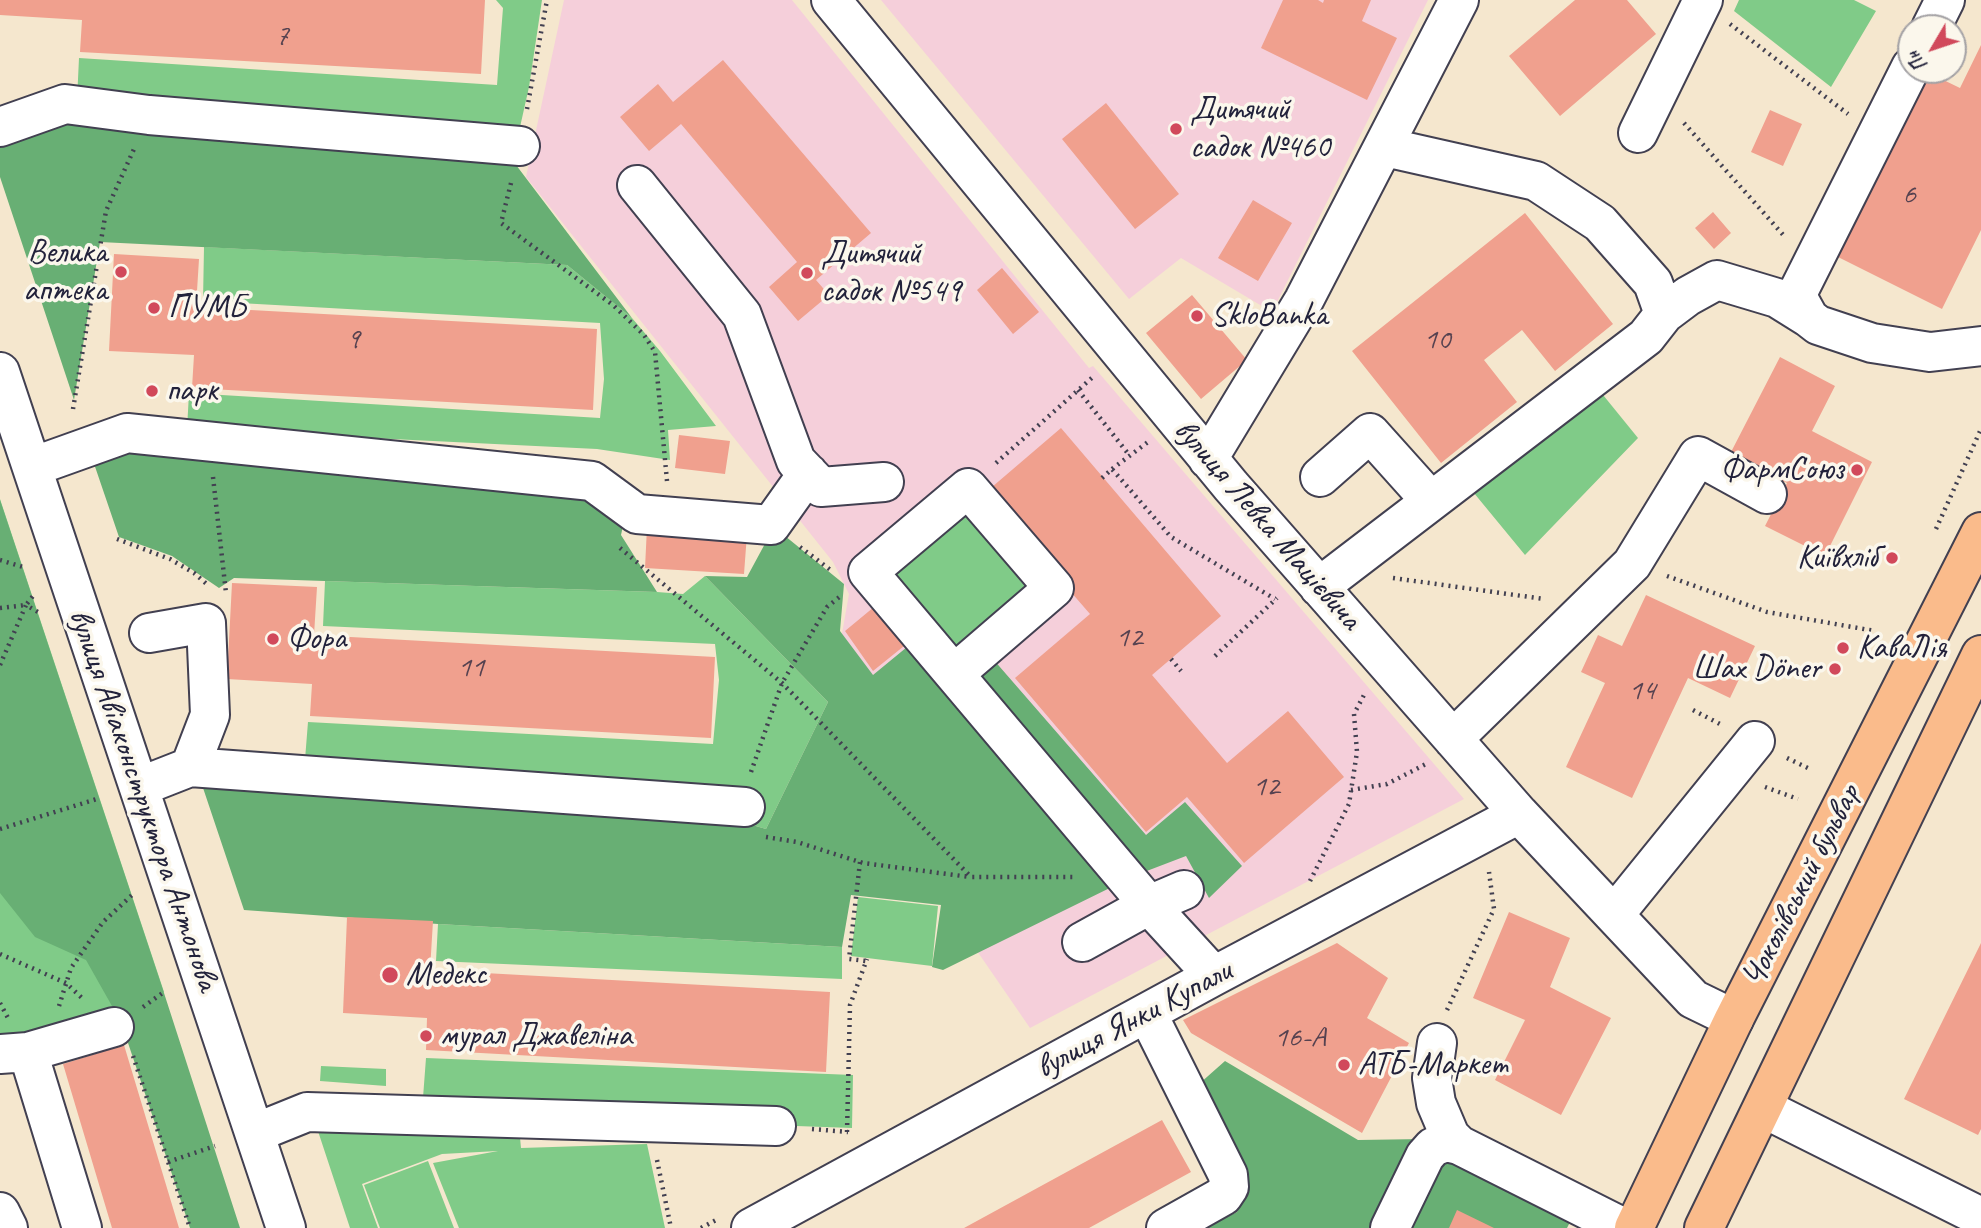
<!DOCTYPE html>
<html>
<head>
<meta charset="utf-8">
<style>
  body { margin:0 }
  #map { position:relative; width:1981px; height:1228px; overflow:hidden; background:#f5e7ce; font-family:Caveat,sans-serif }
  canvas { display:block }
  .north { position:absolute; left:1897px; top:14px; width:70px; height:70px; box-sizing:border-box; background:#fbf7ec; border:2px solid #a4a2a5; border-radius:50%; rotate:231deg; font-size:19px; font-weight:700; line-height:28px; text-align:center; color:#22223b }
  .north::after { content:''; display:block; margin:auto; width:24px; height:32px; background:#d1495b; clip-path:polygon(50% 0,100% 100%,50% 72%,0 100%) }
</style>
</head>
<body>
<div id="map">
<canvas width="1981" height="1228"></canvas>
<div class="north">Пн</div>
</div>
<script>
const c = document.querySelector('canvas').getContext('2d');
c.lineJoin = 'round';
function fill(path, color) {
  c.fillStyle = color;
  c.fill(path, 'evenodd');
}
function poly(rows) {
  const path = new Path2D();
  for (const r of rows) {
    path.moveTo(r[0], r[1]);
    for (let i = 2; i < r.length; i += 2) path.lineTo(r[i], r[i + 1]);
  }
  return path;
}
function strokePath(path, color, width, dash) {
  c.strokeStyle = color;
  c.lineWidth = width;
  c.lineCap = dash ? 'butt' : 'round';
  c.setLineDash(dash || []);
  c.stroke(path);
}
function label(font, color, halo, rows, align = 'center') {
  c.font = font + ' Caveat,sans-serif';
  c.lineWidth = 7;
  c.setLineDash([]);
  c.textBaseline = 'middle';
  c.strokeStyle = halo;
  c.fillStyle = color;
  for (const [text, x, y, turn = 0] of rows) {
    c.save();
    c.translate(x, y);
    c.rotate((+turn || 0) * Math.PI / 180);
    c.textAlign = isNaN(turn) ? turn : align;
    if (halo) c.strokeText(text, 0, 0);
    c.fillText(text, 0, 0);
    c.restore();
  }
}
fill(poly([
  [564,0,792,0,1089,368,1093,366,1464,799,1030,1028,825,730,849,594,833,562,526,177],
  [881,0,1428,0,1272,312,1181,258,1129,299]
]), '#f5cfda');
fill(poly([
  [496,0,542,0,529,87,518,136,77,100,79,58,497,85,503,8],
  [1739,0,1854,0,1876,11,1831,87,1734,11],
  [204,247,567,265,632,318,660,351,716,426,668,430,670,460,597,449,187,429,189,393,600,418,604,379,600,323,203,301],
  [1599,390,1638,438,1525,555,1469,487],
  [968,495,1046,585,957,657,883,571],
  [0,499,164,992,114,1027,0,1054],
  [705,576,828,702,766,829,732,819,304,772,308,722,713,744,719,680,715,644,323,626,325,581,657,592,683,594],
  [858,897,938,906,932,966,851,956],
  [438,924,842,947,842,979,436,961],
  [426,1058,853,1075,852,1128,518,1116,521,1148,647,1144,665,1228,459,1228,433,1163,498,1151,442,1154,362,1184,378,1228,350,1228,312,1113,422,1111],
  [321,1066,386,1069,386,1086,320,1081],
  [428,1161,454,1228,380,1228,364,1185]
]), '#80cb88');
fill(poly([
  [64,108,510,157,632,318,567,265,100,242,74,400,0,177,0,133],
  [89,449,588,486,626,512,621,535,657,592,234,578,219,588,172,556,119,537],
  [0,500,164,993,240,1228,190,1228,121,1022,86,960,35,937,0,893],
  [774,527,844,584,840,631,873,675,918,638,1124,881,943,970,932,967,941,905,851,895,842,947,438,924,244,910,197,770,732,819,766,829,828,702,705,576,747,577],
  [986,651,1146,835,1185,802,1242,866,1209,898,1186,856,1131,877,960,675],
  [1225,1061,1358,1140,1424,1139,1574,1214,1567,1228,1205,1228,1237,1212,1247,1187,1199,1084]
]), '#68af74');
fill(poly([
  [0,0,485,0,481,74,80,52,82,20,0,15],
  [1283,0,1318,0,1323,3,1324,0,1371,0,1362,21,1397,38,1367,100,1261,48],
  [1575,0,1627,0,1656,34,1560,116,1509,56],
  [1981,45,1981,230,1942,309,1838,257,1929,73,1960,88],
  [723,60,871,233,816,280,829,295,798,321,769,287,797,262,681,124,649,151,620,117,658,84,673,102],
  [1106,103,1179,194,1135,229,1062,139],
  [1770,110,1802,124,1783,166,1751,152],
  [1253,200,1292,223,1258,281,1218,258],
  [1713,212,1731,233,1714,249,1695,228],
  [1525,213,1613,324,1555,371,1522,330,1484,360,1517,402,1441,463,1352,351],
  [114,254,199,259,196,307,597,329,593,410,192,388,194,355,109,351],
  [1002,268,1039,312,1013,334,977,290],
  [1192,295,1247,360,1201,399,1146,333],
  [1780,357,1835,386,1812,431,1872,462,1825,556,1765,526,1787,483,1730,454],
  [1061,428,1221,616,1152,675,1227,763,1288,711,1344,777,1244,863,1187,797,1146,832,1015,678,1090,614,985,493],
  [679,435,730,441,725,474,675,468],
  [647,527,747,534,744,574,645,568],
  [232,583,317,587,314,635,715,657,711,738,310,716,312,684,227,679],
  [1646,595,1755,646,1730,698,1688,678,1632,798,1566,767,1605,683,1581,672,1598,635,1622,646],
  [874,607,904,646,873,671,845,631],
  [1509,912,1570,938,1550,987,1611,1018,1561,1115,1495,1080,1525,1020,1473,998],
  [347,917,433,921,430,970,830,992,826,1072,426,1050,427,1018,343,1013],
  [1337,943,1388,978,1367,1018,1409,1043,1362,1133,1191,1033,1183,1020],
  [1981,943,1981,1129,1978,1135,1904,1099],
  [124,1045,179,1228,112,1228,63,1064],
  [1162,1120,1191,1172,1089,1228,964,1228],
  [1457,1210,1494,1228,1449,1228]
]), '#f0a08e');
const minor = poly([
  [831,0,1231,486,1519,814,1693,999,1734,1019],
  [1931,28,1945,0],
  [1911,67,1799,290,1799,300,1809,318,1818,325,1872,343,1930,352,1981,346],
  [0,127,65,104,149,115,520,146],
  [1638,133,1703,0],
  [637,185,742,315,796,461,821,487,884,482],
  [1664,314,1688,296,1717,280,1777,298,1809,318],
  [0,372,286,1228],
  [1208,459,1304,300,1459,0],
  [32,467,127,433,592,481,637,514,771,525,808,473],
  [1320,477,1370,433,1431,501],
  [1319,587,1646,337,1664,314,1653,283,1600,223,1536,181,1385,147],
  [149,633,206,623,210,715,190,767],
  [954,674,868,572,968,488,1054,588,954,674,1149,905,1214,976],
  [1453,739,1632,564,1698,456,1767,494],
  [139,787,190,767,745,807],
  [1614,915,1755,741],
  [1082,942,1149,905,1184,890],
  [1147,1013,1228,1175,1229,1187,1223,1196,1166,1228],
  [1437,1043,1432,1078,1436,1103,1450,1136,1459,1145],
  [28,1052,82,1228],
  [0,1054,28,1052,114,1027],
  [1763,1108,1981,1217],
  [255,1133,307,1112,776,1126],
  [0,1212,8,1228],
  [751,1228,1214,976,1519,814],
  [1390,1228,1425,1156,1433,1147,1446,1142,1459,1145,1624,1228]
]);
const major = poly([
  [1634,1228,1734,1019,1981,532],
  [1704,1228,1981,655]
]);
strokePath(minor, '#424051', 42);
strokePath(major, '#424051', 42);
strokePath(poly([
  [1730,24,1848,114],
  [527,109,547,0],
  [1684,123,1785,237],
  [511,183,501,223,613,305,644,335,655,352,667,481],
  [1078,390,1130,456],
  [73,409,106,211,134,149],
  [996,463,1094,376],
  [1112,469,1148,442],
  [213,477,226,593],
  [1102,478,1112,469,1171,537,1275,599],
  [1936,529,1981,429],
  [117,539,170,559,194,573,209,586],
  [800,547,832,571],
  [620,548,782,683,971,877,1076,877],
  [0,560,23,567],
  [1667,576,1767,612,1875,631],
  [1393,578,1544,599],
  [0,608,26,605,33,596],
  [1215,656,1277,598],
  [1171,659,1181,671],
  [0,665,26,605,38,612],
  [1693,710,1720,724],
  [1787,758,1812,770],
  [751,772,782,683,827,607,842,595],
  [1765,787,1798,799],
  [1351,790,1387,784,1426,764],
  [0,829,100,798],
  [766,837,797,842,863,863,970,877],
  [860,862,849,959,866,961],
  [1310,881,1349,804,1357,752,1354,714,1365,693],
  [0,954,66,983,82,998],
  [0,1003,8,1018],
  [59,1006,71,968,103,922,132,895],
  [143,1007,164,992],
  [1447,1010,1494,909,1489,872],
  [133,1056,190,1228],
  [812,1129,848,1132],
  [847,1132,850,1005,867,959],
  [657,1160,671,1228],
  [168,1162,215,1146],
  [701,1228,716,1220]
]), '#424051', 4.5, [2, 5]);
strokePath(minor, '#fff', 38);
strokePath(major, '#fabb8b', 38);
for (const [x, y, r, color] of [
  [1176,129,7,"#d1495b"],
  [121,272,7,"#d1495b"],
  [807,273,7,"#d1495b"],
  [154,308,7,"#d1495b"],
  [1197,316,7,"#d1495b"],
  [152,391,7,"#d1495b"],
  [1857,470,7,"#d1495b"],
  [1892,558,7,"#d1495b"],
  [273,639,7,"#d1495b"],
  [1843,648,7,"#d1495b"],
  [1835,669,7,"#d1495b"],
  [390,975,9,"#d1495b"],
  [426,1036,7,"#d1495b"],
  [1344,1065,7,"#d1495b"]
]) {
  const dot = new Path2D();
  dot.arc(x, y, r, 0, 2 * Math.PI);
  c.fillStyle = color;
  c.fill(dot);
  strokePath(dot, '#fbf7ec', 2.5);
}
label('30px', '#564250', null, [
  ["7",282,36],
  ["6",1909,195],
  ["9",353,340],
  ["10",1437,340],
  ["12",1129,638],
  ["11",471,668],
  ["14",1642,691],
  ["12",1266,787],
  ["16-А",1300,1038]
]);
label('33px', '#22223b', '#fbf7ec', [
  ["Дитячий",1190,110],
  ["садок №460",1190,148],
  ["Велика",107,253,"right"],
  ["аптека",107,291,"right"],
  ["Дитячий",821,254],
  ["садок №549",821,292],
  ["ПУМБ",168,308],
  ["SkloBanka",1211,316],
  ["парк",166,391],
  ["ФармСоюз",1843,470,"right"],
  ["Київхліб",1878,558,"right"],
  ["Фора",287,639],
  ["КаваЛія",1857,648],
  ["Шах Döner",1821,669,"right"],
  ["Медекс",406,975],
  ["мурал Джавеліна",440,1036],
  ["АТБ-Маркет",1358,1065]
], 'left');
label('33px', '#22223b', '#fbf7ec', [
  ["вулиця Левка Мацієвича",1267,525,49],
  ["вулиця Авіаконструктора Антонова",143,800,71],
  ["Чоколівський бульвар",1802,886,-63],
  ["вулиця Янки Купали",1134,1020,-28]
]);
</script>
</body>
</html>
